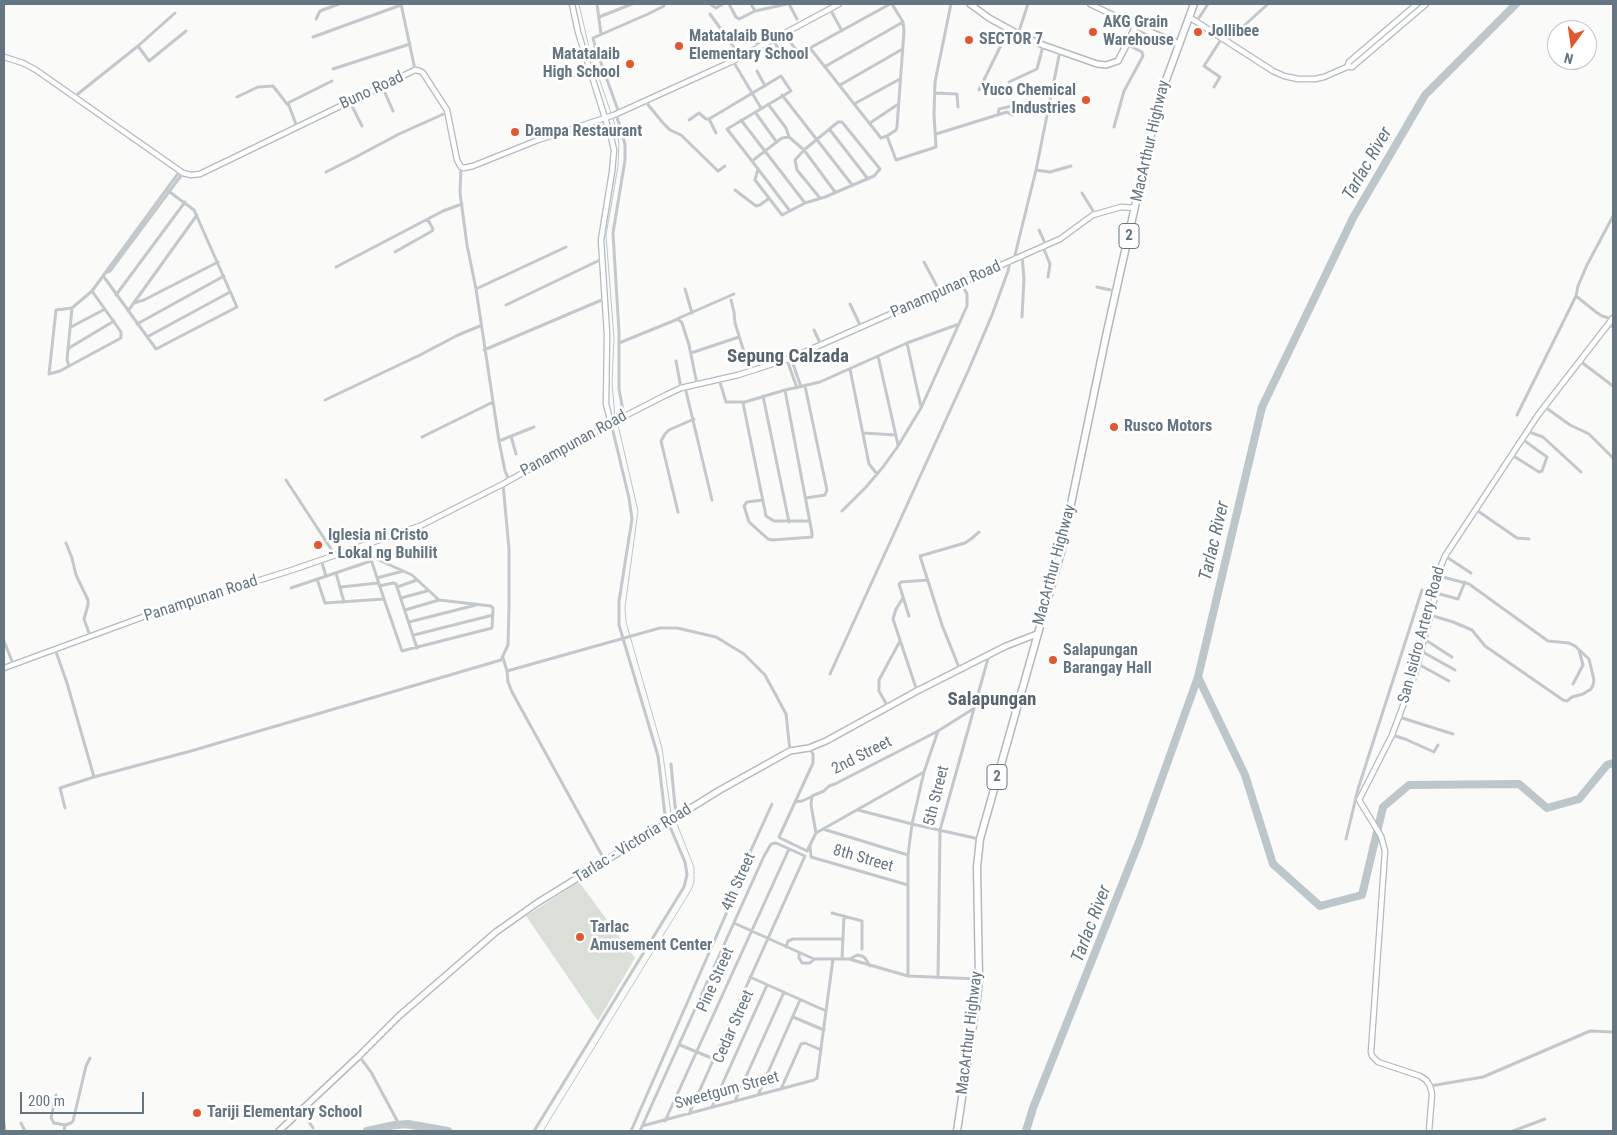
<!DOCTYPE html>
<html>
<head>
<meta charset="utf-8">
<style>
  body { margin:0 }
  #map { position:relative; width:1617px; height:1135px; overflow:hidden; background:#fafaf8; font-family:"Roboto Condensed",sans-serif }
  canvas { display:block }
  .frame { position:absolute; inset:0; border:5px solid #657683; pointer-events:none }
  .north { position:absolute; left:1547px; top:20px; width:50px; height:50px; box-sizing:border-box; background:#fff; border:1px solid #c1c8cd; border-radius:50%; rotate:194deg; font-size:14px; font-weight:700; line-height:20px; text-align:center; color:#657683 }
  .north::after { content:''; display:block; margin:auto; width:18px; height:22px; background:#e4572e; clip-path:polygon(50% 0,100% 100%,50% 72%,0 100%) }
  .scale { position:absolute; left:20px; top:1092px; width:124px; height:22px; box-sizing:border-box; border:2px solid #657683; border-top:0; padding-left:6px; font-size:15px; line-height:18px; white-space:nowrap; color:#657683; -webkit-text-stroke:4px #fff; paint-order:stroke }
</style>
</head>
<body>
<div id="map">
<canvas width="1617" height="1135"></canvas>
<div class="frame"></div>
<div class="north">N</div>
<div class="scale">200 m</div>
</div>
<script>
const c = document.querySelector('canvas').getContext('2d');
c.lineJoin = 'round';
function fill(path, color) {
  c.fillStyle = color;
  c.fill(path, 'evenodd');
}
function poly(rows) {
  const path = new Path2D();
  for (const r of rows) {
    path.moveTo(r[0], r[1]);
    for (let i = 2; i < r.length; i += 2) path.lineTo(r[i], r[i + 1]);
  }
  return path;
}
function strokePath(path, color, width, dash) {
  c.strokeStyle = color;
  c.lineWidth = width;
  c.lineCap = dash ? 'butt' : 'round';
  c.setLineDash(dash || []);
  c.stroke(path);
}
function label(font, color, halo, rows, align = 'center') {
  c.font = font + ' "Roboto Condensed",sans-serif';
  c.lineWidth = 5;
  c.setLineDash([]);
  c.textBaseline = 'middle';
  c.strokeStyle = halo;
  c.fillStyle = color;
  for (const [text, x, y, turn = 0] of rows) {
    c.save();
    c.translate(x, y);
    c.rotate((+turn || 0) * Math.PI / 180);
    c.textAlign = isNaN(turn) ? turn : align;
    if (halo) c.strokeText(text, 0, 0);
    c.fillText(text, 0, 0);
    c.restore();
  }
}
fill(poly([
  [579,882,635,958,598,1021,526,916]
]), '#dadfd7');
strokePath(poly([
  [579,4,590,52,611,113],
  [613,118,619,143,618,166,606,235,614,338,612,383,615,418,619,429,638,511,625,607,626,622,662,748,671,814],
  [543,1131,691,890,694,882,694,867,677,824]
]), '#bbc7cb', 1);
strokePath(poly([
  [1198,677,1245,775,1273,864,1320,906,1362,895,1383,807,1409,785,1519,784,1547,808,1579,799,1607,765,1613,763],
  [367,1131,395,1125,408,1124,448,1131],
  [1026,1131,1033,1108,1139,842,1198,677,1262,407,1353,218,1425,95,1516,4]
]), '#bbc7cb', 8);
const secondary = poly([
  [572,4,578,32,611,137,614,150,612,172,601,240,607,334,606,404,611,423],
  [1090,4,1136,26],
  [1189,17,1273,71,1284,76,1298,79,1315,79,1324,77,1347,67,1352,67,1426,4],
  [4,57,23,63,36,70,183,173,191,175,200,174,415,70,420,71,423,73,447,110,457,160,461,167,464,168,473,166,538,140,614,115,733,61,839,4],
  [1347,67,1349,62,1417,4],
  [4,668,151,614,292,570,420,526,503,484,611,423,666,395,681,388,738,375,791,358,1060,239,1093,215,1121,207,1135,208],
  [1429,1131,1432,1094,1430,1086,1426,1080,1420,1076,1378,1062,1372,1056,1371,1052,1385,851,1381,836,1359,800,1392,735,1415,674,1436,593,1441,566,1445,556,1538,415,1613,318]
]);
const primary = poly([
  [970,4,989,18,1018,34,1043,45,1097,64,1106,65,1118,61,1136,26,1179,44],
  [279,1131,359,1056,399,1016,496,932,537,903,720,790,790,751,809,748,826,741,917,691,1006,646,1037,634]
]);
const highway = poly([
  [957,1131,977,998,979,979,977,867,980,839,1061,552,1106,336,1159,99,1194,4]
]);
strokePath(secondary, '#b3babf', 7);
strokePath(primary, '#b5babe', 8);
strokePath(highway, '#b4b9bd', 9);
strokePath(poly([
  [401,4,415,70],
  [597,4,601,34],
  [710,4,716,8,723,4],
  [729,4,736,17,739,19,755,11,787,4],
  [751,4,755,11],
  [789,4,797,19],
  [830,9,842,31],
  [710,14,741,57],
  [599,17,632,4],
  [316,19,320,11,339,4],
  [1197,21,1208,4],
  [784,34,797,51,800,53,810,48,890,4],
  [1018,34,1028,4],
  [752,35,759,47],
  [313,37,401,5],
  [773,40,778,48],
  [1227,41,1268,4],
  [138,46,149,61,186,31],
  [810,48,881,138,887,136,896,130,897,127,904,31,903,22,892,4],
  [733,61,761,108],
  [826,66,903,22],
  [333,69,410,44],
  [757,71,765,86],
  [1009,82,1037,69,1043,46],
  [840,85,901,50],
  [382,86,393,111],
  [1214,87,1220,77,1204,66,1222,38],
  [979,90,1009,29],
  [935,93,957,94,958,107],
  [782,95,853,186],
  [74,97,138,46,175,13],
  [237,97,258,87,273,86,287,104],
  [645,101,663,123,670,130,681,135,718,171,725,166],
  [350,102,362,126],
  [768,104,786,128,789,137],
  [854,104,900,79],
  [755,112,776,141],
  [619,113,595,46,593,38,648,14,664,6,664,4],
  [616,114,625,144,625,160,613,233,619,332,619,389,624,416],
  [998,115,999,109,1025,103],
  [709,119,716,133],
  [689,120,699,113,706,119,709,119,781,76,791,91,727,129,752,161],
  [741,120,805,203],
  [870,123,897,105],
  [297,127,288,103,332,81],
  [1114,127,1124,91,1143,56,1142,52,1128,45],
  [830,130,868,179],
  [936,134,1007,112,1012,115],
  [887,136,896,160,936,147,934,114,935,82,951,4],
  [461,167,460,193,467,245,476,289,499,441,505,471,509,480],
  [758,169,755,180,782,215,805,203,825,197,874,176,880,169,842,122,838,122,804,150,795,160,797,170,820,198],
  [1036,170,1050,172,1071,166],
  [326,172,354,158,399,134,448,112],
  [735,190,756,206,760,205,768,199],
  [1082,193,1095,214],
  [790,211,752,161,782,138,789,137,804,150,835,192],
  [1039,230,1046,245],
  [1043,247,1050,264,1048,277],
  [395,252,432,231,433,229,428,220],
  [1014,259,1036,170,1060,51],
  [924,262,940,292],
  [336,267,443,211,462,204],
  [107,272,110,271,183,173],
  [104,277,156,349,237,307,194,210,167,190],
  [1097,287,1115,291],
  [476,289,566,247],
  [685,289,692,313],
  [92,291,121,332,121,338,60,371,49,374,56,310,72,308,92,291,180,171],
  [116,295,185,202],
  [731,300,734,312,735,323,750,371],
  [134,303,144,300,218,262],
  [850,304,861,327],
  [506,305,602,259],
  [128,311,197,215],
  [1022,317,1024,279,1022,256],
  [679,318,734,294],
  [1612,319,1602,316,1596,312,1576,296,1578,286,1587,265,1613,216],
  [137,324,224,276],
  [1609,324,1613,327],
  [71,327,105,309],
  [814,330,821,345],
  [147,337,230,292],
  [619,343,678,319,682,323,689,345,697,384],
  [907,343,921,407],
  [69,348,114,321],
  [484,350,604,299],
  [691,353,739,337],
  [878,356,898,445],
  [791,358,801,387],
  [787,360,797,388],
  [676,361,681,388],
  [1580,361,1613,386],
  [69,366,67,360,72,308],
  [850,369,869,464,877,474],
  [719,379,726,402,745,402,785,390,820,382,907,343,959,324],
  [805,386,827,490,825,495,806,498],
  [685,387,712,500],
  [763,396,789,522],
  [325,400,420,355,458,335,480,326],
  [743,403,766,516,774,521,809,521],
  [1545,407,1570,425,1589,434,1613,458],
  [1517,415,1576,296],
  [1528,430,1532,433,1543,437,1581,472],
  [863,433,896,435],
  [511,436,516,454],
  [422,437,493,402],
  [499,441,534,427],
  [1512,455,1539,472,1542,471,1547,457,1522,439],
  [286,480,335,555],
  [763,500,747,502,744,506,749,522,768,539,773,540,812,537,812,533,785,390],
  [1475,509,1517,538,1529,539],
  [842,511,866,487,883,467,898,446,921,408,967,306,967,294,961,283],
  [678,512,661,441,665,434,669,430,694,419],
  [66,543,72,558,76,575,88,600,88,605,84,619,90,636],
  [366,544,384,599,402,651,492,628,493,608,491,606,439,600,412,575,370,556],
  [1445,556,1471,573],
  [321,560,326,576],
  [336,573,344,602],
  [377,578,403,571],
  [317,579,325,603,384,599],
  [379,586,393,583,396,584,417,648],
  [341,587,378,583],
  [397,587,417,580],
  [291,588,371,561],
  [1436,593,1458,599,1465,582],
  [401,598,427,591],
  [903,598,896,609,893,619,917,691],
  [405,610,439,600],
  [1430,615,1453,622,1472,630,1485,646,1563,700,1567,701,1572,697,1583,694,1591,689,1593,685,1594,680,1589,659,1575,646,1569,643,1548,641,1469,584,1439,576],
  [909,616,899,584,901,582,928,580],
  [409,622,476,605],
  [414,635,493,615],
  [1424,639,1452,657],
  [4,641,13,664],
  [55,649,67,683,94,777,60,788,65,808],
  [1421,651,1455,670],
  [503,658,507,671,660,628,677,628,716,637,744,654,765,675,786,714,790,751],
  [1418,664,1449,681],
  [960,670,942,625,920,556,965,543,971,539,979,532],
  [507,671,508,682,512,692,605,861],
  [830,674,969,369,992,315,1008,271,1010,262],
  [1573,684,1583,665,1579,650],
  [888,707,879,691,879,680,900,641],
  [1399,717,1453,734],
  [1392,735,1405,739,1434,752,1438,745],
  [809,748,813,754,813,763,779,837,780,838,807,851,816,833,811,805,812,796,824,791,829,786,835,784,938,731,973,709],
  [671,764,675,806,678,816],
  [94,777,191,751,501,660,508,645,509,606,509,549,503,484],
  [795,802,802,801,811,797],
  [858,810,912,824,979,839],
  [823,829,908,855],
  [816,833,924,772],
  [1346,839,1358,789,1422,590],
  [810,846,811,857,908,885],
  [832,913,862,921,862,949],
  [734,923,814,959,849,959,908,976,978,979],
  [786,947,788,941,793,939,843,939],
  [799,953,799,958,802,963,810,963,814,959],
  [842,959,844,916],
  [850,959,857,955,862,956,865,958,870,966],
  [908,976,908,855,912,824,924,772,938,731],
  [750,977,826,1011],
  [938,978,940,830,989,655],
  [793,1017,824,1030],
  [680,1045,714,1059],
  [359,1056,371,1072,400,1126,435,1131],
  [1430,1086,1483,1077,1590,1031,1613,1032],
  [781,1089,801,1044,805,1043,821,1050],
  [56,1095,51,1118,54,1123,65,1125],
  [758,1095,800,1000],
  [735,1101,784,992],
  [712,1107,767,985],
  [301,1110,313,1128],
  [665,1121,789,849],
  [4,1123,5,1131],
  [21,1123,25,1131],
  [642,1126,814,1080,817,1078,833,959],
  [64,1131,65,1125,71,1123,73,1121,86,1066,90,1058],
  [372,1131,400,1126],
  [534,1131,684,887,687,875,685,862,665,815,658,756,619,625,619,601,632,519,629,498,611,423],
  [631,1131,737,889,737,881,772,804],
  [640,1131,764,856,771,844,776,843,805,856,689,1114],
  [1513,1131,1545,1119]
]), '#c3c8cc', 3);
strokePath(secondary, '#fff', 4.5);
strokePath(primary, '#fff', 5);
strokePath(highway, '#fff', 6);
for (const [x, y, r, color] of [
  [1093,32,5,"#e4572e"],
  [1198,32,5,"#e4572e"],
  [969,40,5,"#e4572e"],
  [679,46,5,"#e4572e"],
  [630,64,5,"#e4572e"],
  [1086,100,5,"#e4572e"],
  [515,132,5,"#e4572e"],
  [1114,427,5,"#e4572e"],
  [318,545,5,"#e4572e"],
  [1053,660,5,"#e4572e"],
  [580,937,5,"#e4572e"],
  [197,1113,5,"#e4572e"]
]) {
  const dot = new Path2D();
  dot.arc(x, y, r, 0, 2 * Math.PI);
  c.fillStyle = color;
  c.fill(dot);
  strokePath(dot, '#fff', 2);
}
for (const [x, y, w] of [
  [1129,236,20],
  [997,777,20]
]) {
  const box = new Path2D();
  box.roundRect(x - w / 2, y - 12.5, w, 25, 4);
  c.fillStyle = '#fff';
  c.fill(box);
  strokePath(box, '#657683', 1);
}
label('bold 15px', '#657683', null, [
  ["2",1129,236],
  ["2",997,777]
]);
label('bold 16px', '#657683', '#fff', [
  ["AKG Grain",1103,23],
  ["Warehouse",1103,41],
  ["Jollibee",1208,32],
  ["Matatalaib Buno",689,37],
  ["Elementary School",689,55],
  ["SECTOR 7",979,40],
  ["Matatalaib",620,55,"right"],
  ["High School",620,73,"right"],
  ["Yuco Chemical",1076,91,"right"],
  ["Industries",1076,109,"right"],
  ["Dampa Restaurant",525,132],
  ["Rusco Motors",1124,427],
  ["Iglesia ni Cristo",328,536],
  ["- Lokal ng Buhilit",328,554],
  ["Salapungan",1063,651],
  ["Barangay Hall",1063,669],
  ["Tarlac",590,928],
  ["Amusement Center",590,946],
  ["Tariji Elementary School",207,1113]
], 'left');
label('16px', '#657683', '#fff', [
  ["Buno Road",372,91,-25],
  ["MacArthur Highway",1151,141,-77],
  ["Panampunan Road",946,290,-24],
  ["Panampunan Road",574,444,-29],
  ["MacArthur Highway",1055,565,-75],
  ["Panampunan Road",201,599,-18],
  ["San Isidro Artery Road",1422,635,-75],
  ["2nd Street",862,756,-27],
  ["5th Street",937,796,-76],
  ["Tarlac - Victoria Road",633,844,-32],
  ["8th Street",863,859,16],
  ["4th Street",739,882,-66],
  ["Pine Street",716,980,-66],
  ["Cedar Street",734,1027,-66],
  ["MacArthur Highway",970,1033,-83],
  ["Sweetgum Street",727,1091,-15]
]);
label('italic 18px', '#60757c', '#fff', [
  ["Tarlac River",1368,164,-60],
  ["Tarlac River",1215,541,-77],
  ["Tarlac River",1092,924,-69]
]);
label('bold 19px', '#57646e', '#fff', [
  ["Sepung Calzada",788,357],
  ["Salapungan",992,700]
]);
</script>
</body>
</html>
